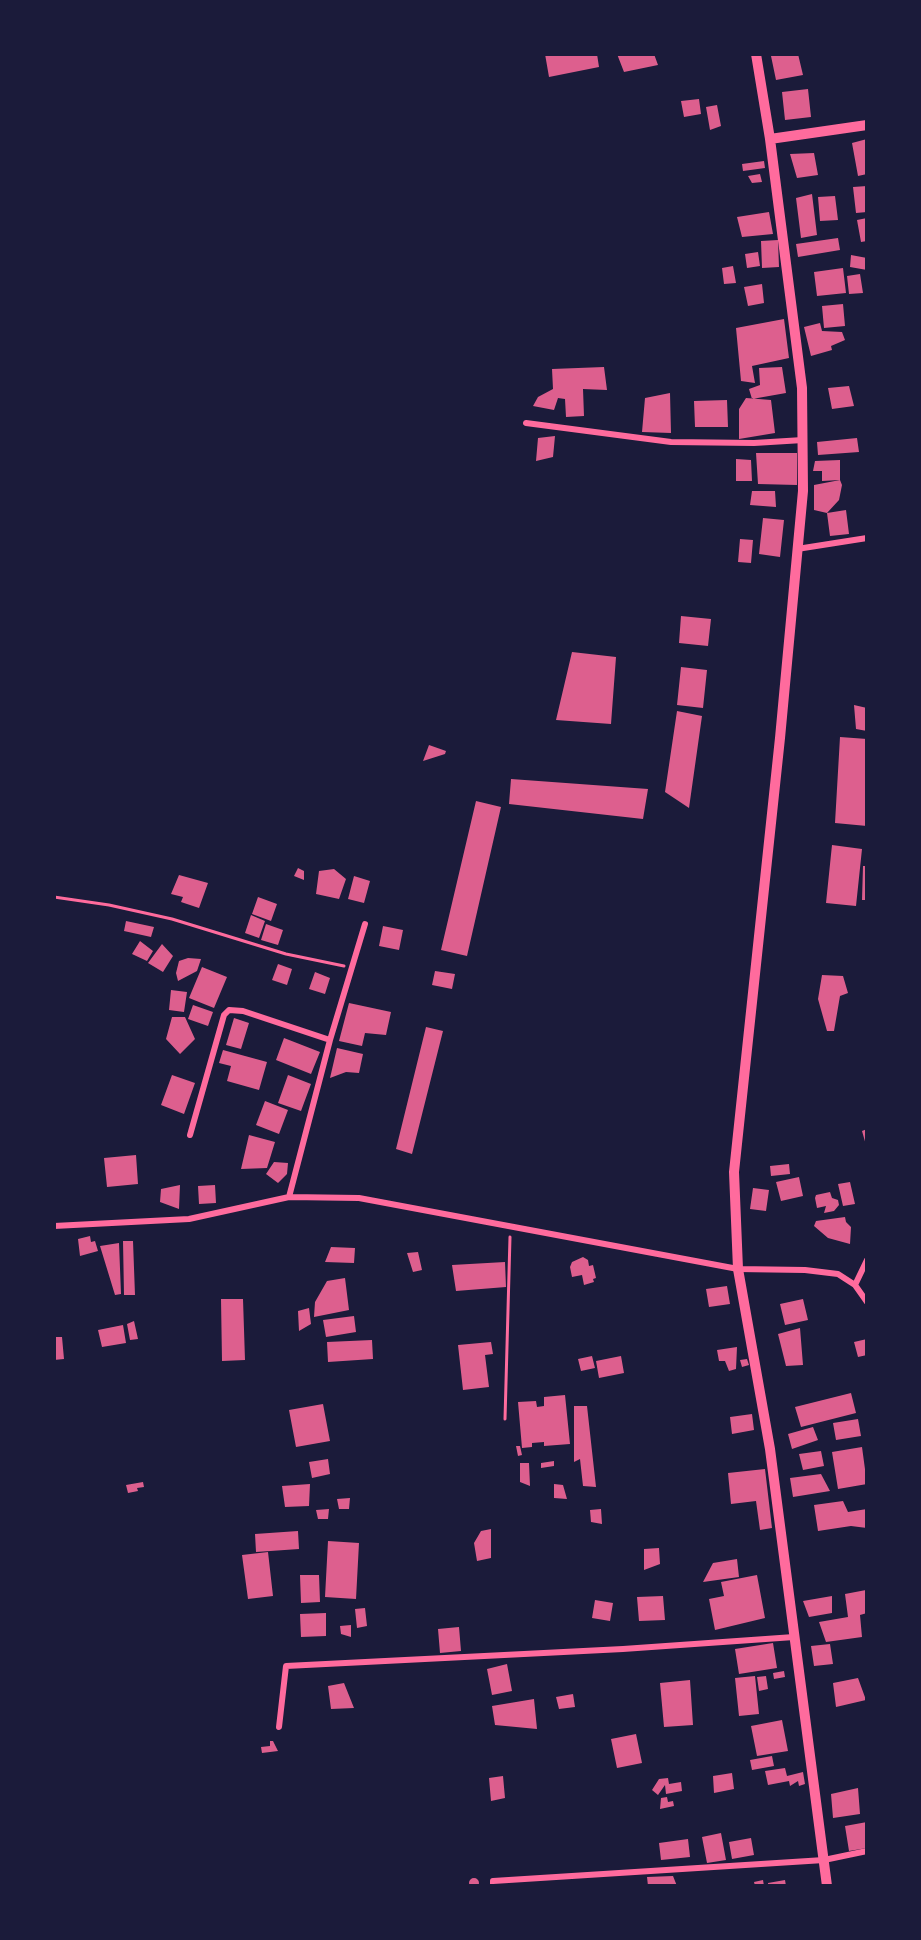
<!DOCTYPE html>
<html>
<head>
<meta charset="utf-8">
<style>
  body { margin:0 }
  #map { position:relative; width:921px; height:1940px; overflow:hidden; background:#1b1b3a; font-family:Quicksand,sans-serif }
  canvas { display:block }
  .frame { position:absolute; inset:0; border:56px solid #1b1b3a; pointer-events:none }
</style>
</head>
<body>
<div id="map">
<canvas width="921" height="1940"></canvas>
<div class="frame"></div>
</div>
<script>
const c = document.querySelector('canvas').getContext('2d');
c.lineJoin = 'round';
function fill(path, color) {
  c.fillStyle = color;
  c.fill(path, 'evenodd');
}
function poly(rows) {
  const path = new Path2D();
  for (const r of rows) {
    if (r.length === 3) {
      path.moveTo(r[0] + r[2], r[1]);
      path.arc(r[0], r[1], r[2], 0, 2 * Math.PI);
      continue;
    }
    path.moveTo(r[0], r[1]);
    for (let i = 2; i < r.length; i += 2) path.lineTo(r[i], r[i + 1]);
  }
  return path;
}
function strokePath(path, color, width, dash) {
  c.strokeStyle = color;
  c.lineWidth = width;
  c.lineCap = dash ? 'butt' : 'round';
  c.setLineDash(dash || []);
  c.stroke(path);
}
fill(poly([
  [545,54,597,54,599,67,549,77],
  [617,54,654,54,658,65,624,72],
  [779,54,798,54,803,75,776,80,771,56],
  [808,89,811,117,785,120,782,92],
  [699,99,701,114,684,117,681,101],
  [717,105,721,126,710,130,706,107],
  [867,139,867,174,858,176,852,143],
  [814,153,818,175,797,178,790,154],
  [764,161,765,168,743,171,742,164],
  [760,174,762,182,752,183,748,176],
  [867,186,867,212,856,213,853,187],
  [812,194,817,235,801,238,796,198],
  [835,196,838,220,820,221,818,197],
  [769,212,773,234,742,237,737,217],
  [867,218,867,241,861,242,857,220],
  [838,238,840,250,798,257,796,244],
  [778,240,779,267,762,268,761,241],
  [758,252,760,266,747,268,745,254],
  [851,255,867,258,867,270,850,267],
  [733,266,736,283,724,284,722,268],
  [843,268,846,293,817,296,814,272],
  [860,274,863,293,849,294,847,276],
  [762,284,764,303,748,306,744,287],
  [843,304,845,326,824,328,822,306],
  [784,319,789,358,752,366,755,383,741,381,736,328],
  [820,323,822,331,842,332,845,340,831,346,832,350,811,356,804,327],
  [604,367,607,390,583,389,584,416,566,417,565,399,558,398,554,410,533,406,538,397,553,389,552,369],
  [782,367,786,393,752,399,749,389,760,385,759,368],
  [849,386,854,406,832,409,828,388],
  [670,393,671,433,642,432,645,398],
  [746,398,771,400,775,433,739,439,739,409],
  [727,400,728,427,695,427,694,401],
  [555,436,553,457,536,461,538,438],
  [857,438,859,452,818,455,817,442],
  [756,453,797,453,797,485,758,484],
  [736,459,751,460,752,481,736,481],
  [840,460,840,480,822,481,822,471,813,471,815,461],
  [840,480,842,485,839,500,827,513,846,510,849,534,830,536,827,513,814,510,814,485],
  [752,491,775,491,776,507,750,505],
  [763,518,784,520,780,557,759,554],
  [740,539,753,540,751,563,738,562],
  [681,616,711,619,708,646,679,643],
  [572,652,616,657,611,724,556,720],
  [681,667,707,670,703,708,677,705],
  [854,705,867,708,867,731,856,729],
  [677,711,702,716,689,808,665,792],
  [840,737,867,739,867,826,835,823],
  [429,745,446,751,445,754,423,761],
  [511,779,648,789,643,819,509,804],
  [476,801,501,807,467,956,441,950],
  [832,845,862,849,856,906,826,903],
  [863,866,867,866,867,900,862,900],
  [298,868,304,871,304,880,294,876],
  [334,869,346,879,339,899,316,894,319,871],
  [179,875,208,883,199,908,181,902,183,897,171,894],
  [354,876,370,881,364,903,348,899],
  [258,897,277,904,271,921,252,914],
  [251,915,265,921,259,938,245,933],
  [126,921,154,927,151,937,124,931],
  [266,924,283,930,278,945,261,940],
  [383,926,403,930,399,950,379,946],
  [140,941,153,951,147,961,132,954],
  [162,944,173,956,163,972,148,963],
  [188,958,201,959,197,971,178,981,176,973,179,961],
  [278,964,292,969,287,985,272,980],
  [202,967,227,977,214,1008,189,998],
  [435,971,455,974,452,989,432,985],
  [315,972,330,978,325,994,309,989],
  [822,975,843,976,848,993,840,996,834,1031,827,1031,818,999],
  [171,990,187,992,184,1012,169,1010],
  [349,1003,391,1012,386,1035,365,1033,362,1046,339,1041],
  [193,1005,213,1012,208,1026,188,1019],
  [172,1017,185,1017,195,1039,180,1054,166,1039],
  [234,1018,249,1023,241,1049,226,1045],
  [426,1027,443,1031,412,1154,396,1149],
  [284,1038,320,1052,311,1074,276,1060],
  [337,1048,363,1054,359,1073,346,1072,330,1078],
  [223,1050,267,1062,259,1090,227,1081,231,1066,219,1063],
  [172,1075,195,1083,184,1114,161,1105],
  [288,1075,311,1084,301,1111,278,1103],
  [265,1101,288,1110,279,1134,256,1125],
  [867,1129,867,1145,866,1145,862,1131],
  [249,1135,275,1142,267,1168,241,1169],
  [136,1155,138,1184,107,1187,104,1158],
  [274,1162,288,1163,287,1174,278,1183,266,1174],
  [789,1164,790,1174,771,1176,770,1166],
  [799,1177,803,1196,781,1201,776,1182],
  [850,1182,855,1204,843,1206,838,1184],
  [180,1185,179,1209,160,1202,161,1189],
  [215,1185,216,1203,199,1204,198,1186],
  [753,1188,769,1190,766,1211,750,1209],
  [830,1192,832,1198,838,1200,839,1205,834,1211,824,1213,826,1206,817,1208,815,1198,816,1195],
  [845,1217,846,1222,851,1227,850,1244,828,1238,814,1226,816,1221],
  [90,1236,91,1242,95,1241,98,1251,80,1256,78,1239],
  [123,1241,133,1241,135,1295,124,1295],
  [119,1243,121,1294,115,1295,100,1246],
  [331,1247,355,1248,354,1263,325,1262],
  [418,1252,422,1270,413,1272,407,1253],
  [583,1257,588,1260,589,1266,593,1265,596,1278,593,1279,594,1282,584,1285,582,1275,572,1277,570,1267,572,1262],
  [505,1262,506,1287,456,1291,452,1265],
  [345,1278,349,1310,314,1317,315,1302,327,1281],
  [727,1286,730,1304,709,1307,706,1289],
  [221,1299,243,1299,245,1360,222,1361],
  [803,1299,808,1320,785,1325,780,1304],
  [309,1308,311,1324,299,1331,298,1311],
  [354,1316,356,1332,326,1337,323,1320],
  [134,1321,138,1339,130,1340,127,1324],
  [123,1325,126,1343,102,1347,98,1330],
  [800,1328,803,1365,786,1366,778,1334],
  [54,1337,62,1337,64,1359,54,1360],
  [867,1339,867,1355,858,1357,854,1342],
  [372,1340,373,1359,328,1362,327,1342],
  [491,1342,493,1354,485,1355,489,1387,463,1390,458,1345],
  [737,1347,736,1369,729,1371,725,1361,719,1361,717,1350],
  [592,1356,595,1368,581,1371,578,1359],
  [621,1356,624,1373,599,1378,596,1361],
  [747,1359,749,1365,742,1367,740,1360],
  [851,1393,856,1413,801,1427,795,1407],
  [565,1395,570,1444,544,1446,544,1442,532,1443,532,1447,522,1448,518,1402,536,1401,537,1407,544,1406,544,1397],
  [323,1404,330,1441,296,1447,289,1410],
  [574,1406,587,1406,596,1487,583,1486,580,1459,574,1462],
  [752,1414,754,1430,732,1434,730,1417],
  [858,1419,861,1436,836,1440,833,1423],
  [813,1427,818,1440,792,1449,788,1434],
  [516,1446,520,1446,522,1455,518,1456],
  [862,1447,867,1484,838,1489,832,1452],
  [821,1451,824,1466,803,1470,799,1454],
  [328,1459,330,1474,312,1478,309,1462],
  [554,1461,554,1466,541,1468,541,1463],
  [520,1463,529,1463,530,1486,520,1482],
  [765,1469,772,1528,760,1530,756,1501,731,1504,728,1473],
  [821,1474,830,1491,793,1497,790,1478],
  [143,1482,144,1487,137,1488,138,1491,128,1493,126,1485],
  [310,1484,309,1506,285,1507,282,1486],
  [554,1484,563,1485,567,1499,554,1498],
  [350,1498,349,1509,339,1509,337,1499],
  [843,1501,848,1512,867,1509,867,1528,851,1526,818,1531,814,1505],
  [329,1509,328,1519,318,1519,316,1510],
  [601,1509,602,1524,591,1522,590,1510],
  [491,1529,491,1558,477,1561,474,1543,481,1531],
  [298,1531,299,1549,256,1552,255,1534],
  [328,1541,359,1543,356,1599,325,1597],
  [659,1548,660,1564,644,1570,644,1549],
  [268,1552,273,1596,248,1599,242,1555],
  [737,1559,739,1577,703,1582,713,1563],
  [300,1575,319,1575,320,1602,301,1603],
  [757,1575,765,1618,715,1630,709,1599,724,1596,721,1582],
  [866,1590,867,1613,860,1615,862,1637,826,1642,819,1622,848,1617,845,1594],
  [663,1596,665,1620,639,1621,637,1597],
  [832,1596,832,1613,809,1617,803,1601],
  [595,1600,613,1603,610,1621,592,1618],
  [365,1608,367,1626,357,1628,355,1609],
  [326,1613,326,1636,301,1637,300,1614],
  [351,1625,351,1637,341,1634,340,1626],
  [459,1627,461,1651,440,1653,438,1629],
  [773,1643,777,1668,739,1674,735,1649],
  [830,1644,833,1664,814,1666,811,1646],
  [507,1664,512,1691,492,1695,487,1669],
  [784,1671,785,1677,774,1679,773,1673],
  [755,1676,759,1714,739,1716,735,1678],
  [766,1676,768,1689,759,1691,757,1677],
  [858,1678,866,1700,836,1707,833,1683],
  [690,1680,693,1725,664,1727,660,1683],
  [344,1683,354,1708,331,1709,328,1686],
  [573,1694,575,1707,559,1709,556,1697],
  [534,1699,537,1729,495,1725,492,1706],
  [782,1720,788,1751,757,1756,751,1726],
  [636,1734,642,1763,617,1768,611,1739],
  [270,1741,273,1741,278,1751,262,1753,261,1747,270,1746],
  [772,1756,774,1766,752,1770,750,1760],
  [785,1768,787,1776,803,1772,805,1784,799,1786,798,1781,790,1786,789,1781,768,1785,765,1771],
  [732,1773,734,1789,714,1793,713,1776],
  [503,1776,505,1798,491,1801,489,1778],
  [668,1778,669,1784,681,1782,682,1791,666,1794,665,1785,658,1795,652,1790,659,1779],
  [858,1788,860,1814,833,1818,831,1794],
  [667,1797,668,1802,673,1801,674,1806,660,1809,661,1798],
  [867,1822,867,1848,849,1851,845,1826],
  [721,1833,726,1860,707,1863,702,1837],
  [751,1838,754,1855,732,1859,729,1842],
  [688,1839,690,1857,661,1860,659,1843],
  [673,1876,677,1886,648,1886,647,1877],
  [474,1883,5],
  [763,1880,764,1886,755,1886,754,1882],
  [785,1880,786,1886,768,1886,768,1883]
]), '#dd5f8e');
strokePath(poly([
  [54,897,109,905,172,919,286,954,344,966],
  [505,1419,510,1237]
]), '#ff6b9d', 3);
strokePath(poly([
  [526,423,671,442,754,443,803,440],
  [797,549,867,538],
  [190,1135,224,1015,229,1010,243,1011,330,1040],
  [289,1197,330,1040,365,924],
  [54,1226,189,1219,289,1197,359,1198,738,1269,805,1270,838,1274,855,1285,867,1260],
  [855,1285,867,1302],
  [279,1727,286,1666,623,1649,794,1637],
  [493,1886,493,1881,824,1860,867,1851]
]), '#ff6b9d', 6);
strokePath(poly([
  [756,54,770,139,802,388,803,491,780,738,734,1172,738,1269,770,1449,827,1886],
  [770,139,867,125]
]), '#ff6b9d', 10);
</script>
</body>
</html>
